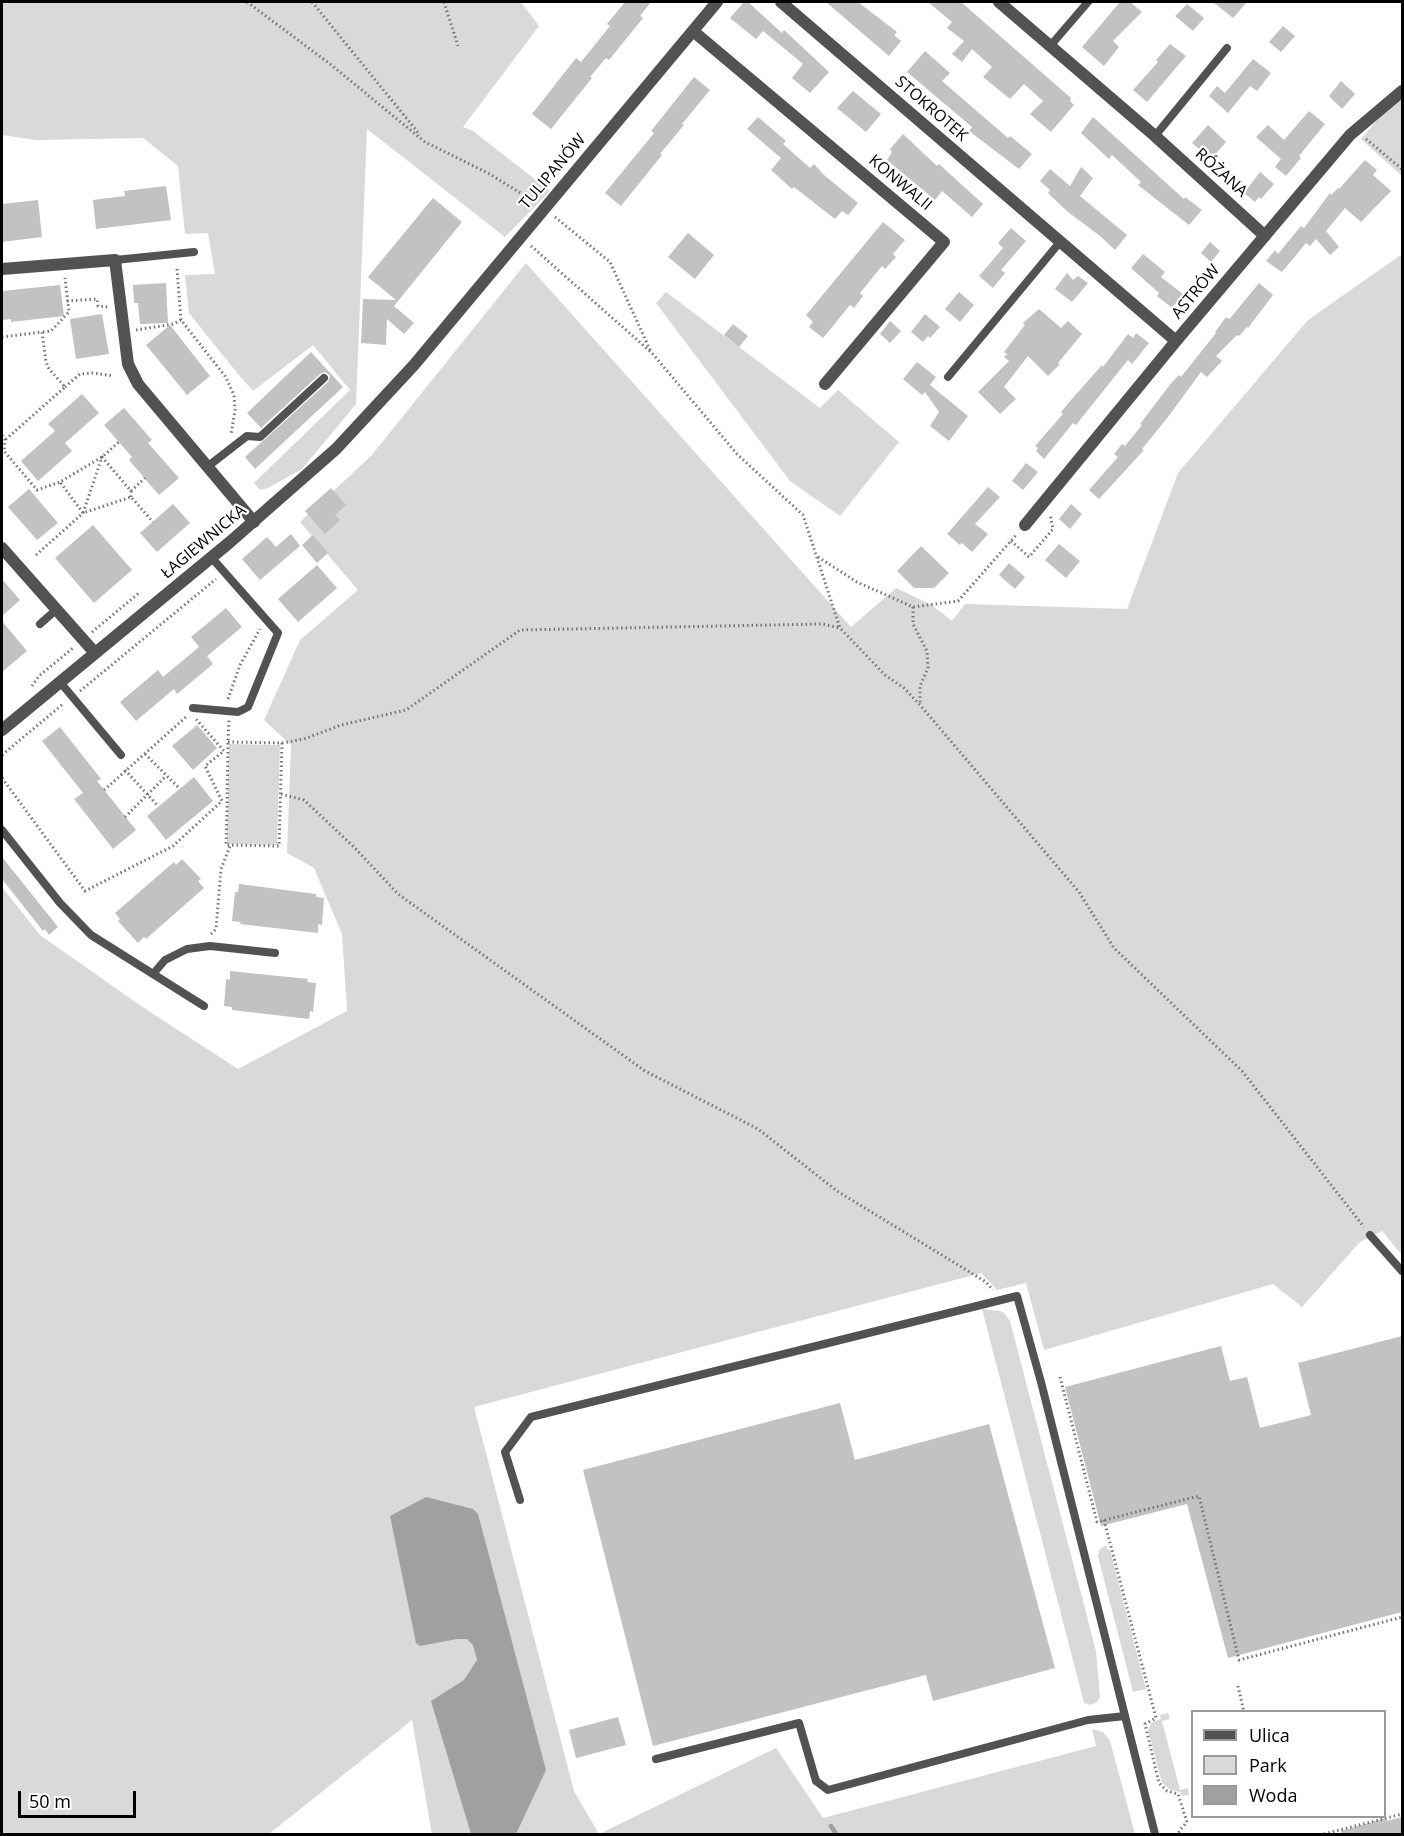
<!DOCTYPE html>
<html>
<head>
<meta charset="utf-8">
<style>
  body { margin:0 }
  #map { position:relative; width:1404px; height:1836px; overflow:hidden; background:#fff; font-family:"Open Sans",sans-serif }
  canvas { display:block }
  .frame { position:absolute; inset:0; border:3px solid #000; pointer-events:none }
  .legend { position:absolute; left:1191px; top:1710px; width:195px; height:108px; box-sizing:border-box; background:#fff; border:2px solid #999; margin:0; padding:8px 10px; list-style:none; font-size:18px; color:#000 }
  .legend li { display:flex; align-items:center; gap:12px; height:30px }
  .legend b { width:30px; border:2px solid #999 }
  .scale { position:absolute; left:18px; top:1791px; width:118px; height:27px; box-sizing:border-box; border:3px solid #000; border-top:0; padding-left:8px; font-size:18px; line-height:21px; white-space:nowrap; color:#000; -webkit-text-stroke:4px #fff; paint-order:stroke }
</style>
</head>
<body>
<div id="map">
<canvas width="1404" height="1836"></canvas>
<div class="frame"></div>
<ul class="legend">
<li><b style="height:8px;background:#525252"></b>Ulica</li>
<li><b style="height:16px;background:#d9d9d9"></b>Park</li>
<li><b style="height:16px;background:#a0a0a0"></b>Woda</li>
</ul>
<div class="scale">50 m</div>
</div>
<script>
const c = document.querySelector('canvas').getContext('2d');
c.lineJoin = 'round';
function fill(path, color) {
  c.fillStyle = color;
  c.fill(path, 'evenodd');
}
function poly(rows) {
  const path = new Path2D();
  for (const r of rows) {
    path.moveTo(r[0], r[1]);
    for (let i = 2; i < r.length; i += 2) path.lineTo(r[i], r[i + 1]);
  }
  return path;
}
function strokePath(path, color, width, dash) {
  c.strokeStyle = color;
  c.lineWidth = width;
  c.lineCap = dash ? 'butt' : 'round';
  c.setLineDash(dash || []);
  c.stroke(path);
}
function label(font, color, halo, rows, align = 'center') {
  c.font = font + ' "Open Sans",sans-serif';
  c.lineWidth = 4.5;
  c.setLineDash([]);
  c.textBaseline = 'middle';
  c.strokeStyle = halo;
  c.fillStyle = color;
  for (const [text, x, y, turn = 0] of rows) {
    c.save();
    c.translate(x, y);
    c.rotate((+turn || 0) * Math.PI / 180);
    c.textAlign = isNaN(turn) ? turn : align;
    if (halo) c.strokeText(text, 0, 0);
    c.fillText(text, 0, 0);
    c.restore();
  }
}
fill(poly([
  [2,2,521,2,539,26,463,127,473,131,550,191,505,237,367,129,356,404,302,469,268,488,260,490,254,483,350,390,313,345,253,391,238,374,189,313,185,275,215,274,208,233,185,234,178,166,143,138,36,140,2,135],
  [1402,91,1402,176,1361,139],
  [1402,254,1402,1255,1382,1231,1360,1242,1302,1307,1273,1284,1044,1350,1026,1283,997,1290,981,1273,474,1407,574,1791,599,1834,776,1748,823,1818,1096,1746,1092,1729,1103,1732,1110,1741,1135,1834,432,1834,412,1720,269,1834,2,1834,2,887,40,935,141,1006,238,1069,347,1011,342,934,314,868,287,853,291,745,264,720,300,640,358,590,300,522,371,456,526,263,851,627,896,588,932,605,952,621,965,604,1127,609,1178,473,1308,320],
  [666,292,820,408,838,390,899,442,840,516,790,481,656,303],
  [229,744,280,745,277,845,227,844],
  [982,1309,1000,1311,1004,1313,1010,1321,1096,1651,1100,1697,1097,1702,1091,1705,1084,1703],
  [1106,1545,1107,1549,1110,1550,1146,1689,1133,1692,1098,1556,1099,1550],
  [1168,1713,1170,1719,1162,1721,1180,1790,1188,1788,1189,1795,1182,1796,1180,1792,1171,1790,1162,1783,1148,1730,1152,1722,1161,1719,1160,1715]
]), '#d9d9d9');
fill(poly([
  [426,1497,473,1509,478,1514,546,1770,516,1834,471,1834,431,1701,464,1680,477,1660,473,1645,467,1639,457,1639,420,1646,416,1643,390,1516]
]), '#a0a0a0');
strokePath(poly([
  [831,1826,836,1834]
]), '#a0a0a0', 4.5);
fill(poly([
  [625,2,651,2,640,16,643,18,609,60,606,58,590,77,592,78,551,129,532,114,576,58,581,62,610,26,607,24],
  [744,2,748,2,782,33,784,30,829,72,810,93,792,78,803,64,763,31,756,39,730,18],
  [826,2,858,2,897,32,894,35,901,41,889,56],
  [928,2,961,2,1071,98,1070,101,1074,105,1051,132,1030,114,1043,101,1024,84,1010,99,983,77,992,67,972,49,962,62,952,54,964,41,947,28,952,22],
  [1120,2,1130,2,1142,12,1113,41,1119,47,1104,66,1082,47],
  [1213,2,1247,2,1233,18],
  [1187,4,1204,18,1193,31,1175,16],
  [1283,26,1295,36,1281,52,1269,42],
  [1170,44,1186,56,1147,102,1133,90,1158,62,1156,60],
  [925,51,950,73,942,81,1008,138,1010,136,1032,154,1019,169,969,131,972,127,907,72],
  [1253,59,1271,73,1257,91,1250,86,1228,113,1209,96,1217,86,1225,93],
  [694,77,710,90,682,124,684,125,660,154,662,155,621,206,605,193,654,133,651,131],
  [1341,81,1355,94,1342,109,1329,96],
  [853,91,881,114,866,132,837,108],
  [1309,111,1325,124,1299,156,1301,158,1286,176,1275,167,1281,159,1256,137,1268,125,1284,140],
  [758,117,786,141,783,144,810,168,814,164,824,175,858,203,848,215,842,211,835,219,794,187,792,189,771,170,781,158,747,129],
  [1093,117,1184,199,1185,197,1202,210,1189,225,1138,185,1141,182,1112,155,1109,159,1081,133],
  [1208,125,1226,142,1211,159,1192,143],
  [903,134,937,166,939,164,983,204,972,217,942,191,935,200,887,160,892,152,890,149],
  [1365,160,1377,170,1373,175,1391,191,1361,222,1345,208,1326,231,1339,247,1330,255,1316,239,1310,246,1306,243,1282,272,1266,261,1275,250,1278,254,1301,226,1304,228,1330,193,1331,195,1338,188,1339,189],
  [1081,167,1093,178,1080,196,1127,235,1115,250,1100,236,1068,212,1048,193,1050,190,1040,181,1050,169,1070,186],
  [1260,172,1274,184,1261,199,1259,197,1255,202,1244,193],
  [166,186,171,220,96,229,93,200,125,196,124,191],
  [433,198,462,222,394,306,414,323,404,334,387,319,386,345,361,343,363,299,396,300,368,277],
  [38,200,42,237,2,242,2,204],
  [883,222,905,240,893,254,896,257,885,269,882,266,860,293,863,296,854,308,850,305,823,338,809,327,813,322,806,315],
  [1011,228,1026,241,1001,270,1005,273,993,288,979,276,1003,248,998,243],
  [688,233,714,255,695,279,668,257],
  [1210,242,1220,251,1211,262,1201,253],
  [1143,254,1165,272,1161,277,1183,294,1172,308,1157,296,1159,293,1131,268],
  [1067,273,1073,280,1078,276,1088,283,1072,302,1055,289],
  [166,283,168,323,140,324,138,303,134,303,133,285],
  [1259,283,1273,295,1248,328,1247,327,1239,336,1237,335,1216,356,1222,361,1207,377,1201,372,1168,417,1142,449,1144,450,1099,499,1089,490,1118,457,1114,454,1122,444,1125,446,1142,425,1140,424,1172,382,1179,375,1181,377,1216,333,1215,332,1226,317,1229,319,1232,316],
  [60,285,64,316,11,322,11,319,2,320,2,291],
  [959,292,974,305,960,322,945,309],
  [1039,309,1061,328,1068,321,1082,334,1058,363,1060,364,1048,376,1028,356,1004,387,1016,399,1000,414,978,392,1009,361,1004,357,1007,354,1004,352,1025,325,1023,323],
  [102,314,109,354,76,359,70,319],
  [925,314,940,327,930,338,928,336,923,342,911,332],
  [890,321,901,331,890,343,880,334],
  [733,324,748,336,739,347,724,335],
  [170,325,210,376,187,395,146,345],
  [1136,333,1149,343,1132,364,1128,360,1076,425,1073,423,1044,459,1036,451,1038,448,1035,446,1063,414,1061,412,1071,400,1102,365,1103,367,1128,334,1133,338],
  [311,352,343,387,255,469,245,457,328,382,330,376,325,372,320,374,261,428,247,413],
  [917,362,936,377,930,385,968,416,949,441,930,426,939,412,925,392,922,395,903,379],
  [82,394,99,413,65,443,72,451,38,481,21,461,55,431,48,424],
  [124,408,152,440,148,443,179,478,159,495,129,460,132,457,104,425],
  [1026,463,1038,472,1023,490,1012,481],
  [988,487,1000,497,975,524,988,534,972,552,962,543,960,545,947,534],
  [331,488,346,505,335,515,340,520,325,534,305,511],
  [29,489,58,523,37,540,8,507],
  [173,504,190,523,157,552,140,533],
  [1071,504,1082,514,1070,529,1059,519],
  [93,525,132,570,94,603,55,558],
  [291,534,300,546,260,580,242,559,267,537,276,547],
  [313,535,328,553,317,563,302,545],
  [1059,544,1080,561,1066,578,1045,560],
  [921,546,949,573,934,588,914,588,897,571],
  [1009,563,1025,577,1015,589,999,575],
  [317,565,337,588,298,622,278,599],
  [2,579,20,600,2,616],
  [226,608,242,627,207,656,213,664,177,694,174,689,136,721,120,702,158,670,163,677,199,647,191,637],
  [2,621,27,651,2,672],
  [197,725,217,748,193,770,172,746],
  [60,727,101,779,97,781,136,830,113,849,74,799,83,793,42,741],
  [194,777,213,801,166,840,147,816],
  [2,857,58,927,49,935,45,929,43,931,2,879],
  [182,859,201,879,198,881,204,888,146,939,144,937,138,943,118,921,120,919,115,913,174,862,176,865],
  [239,884,316,894,316,897,324,898,322,925,318,924,318,933,240,924,241,922,232,921,235,892,238,892],
  [230,971,308,979,307,982,316,983,313,1012,310,1011,309,1019,232,1010,232,1007,224,1006,226,979,230,980],
  [1402,1336,1402,1612,1228,1658,1187,1504,1101,1526,1065,1387,1221,1346,1230,1381,1247,1377,1260,1428,1311,1415,1298,1363],
  [840,1403,855,1460,989,1424,1055,1668,933,1701,926,1675,653,1746,583,1470],
  [618,1717,626,1745,576,1758,569,1730],
  [1402,1817,1402,1834,1341,1834,1341,1831,1386,1818,1387,1821]
]), '#c2c2c2');
strokePath(poly([
  [247,2,330,64,425,142,488,173,535,202],
  [312,2,420,135],
  [444,2,458,46],
  [1366,139,1402,169],
  [555,217,610,262,651,352],
  [531,246,652,353,737,454,803,515,840,628,885,675,904,688,920,705,1079,892,1114,948,1242,1071,1364,1227],
  [177,269,181,320,225,376,234,395,235,410,231,435],
  [67,301,97,299,98,306,108,307],
  [136,330,173,324,181,320],
  [43,332,51,331,69,312,65,278],
  [2,337,42,332,46,362,49,369,65,387,5,440],
  [65,387,80,374,93,373,114,376],
  [2,435,5,440,4,451,37,490,60,482],
  [131,491,145,478],
  [131,497,131,491,102,457,83,513,131,497,153,522],
  [1011,541,1029,557,1053,529,1050,514],
  [36,555,83,513,60,482,102,457,119,442],
  [818,557,857,582,913,607,958,601,1017,534],
  [913,607,913,624,927,651,928,668,920,686,920,704],
  [92,632,139,593],
  [32,686,39,676,73,648],
  [80,691,216,579],
  [228,699,240,665,260,629],
  [228,742,282,743,279,846,226,845,227,809,228,742,229,720],
  [282,743,304,739,341,725,406,710,520,630,822,624,840,628],
  [145,754,180,789],
  [2,755,63,704],
  [125,770,158,806],
  [2,778,85,891,173,846,222,801,205,766,224,751,196,719],
  [104,790,186,717,188,717],
  [281,794,304,800,354,847,398,894,645,1071,758,1129,837,1191,986,1282,993,1290],
  [125,817,166,776],
  [211,934,216,929,221,869,230,846],
  [1060,1377,1097,1522,1199,1496,1239,1660,1402,1617],
  [1104,1520,1156,1718,1145,1724,1159,1783,1167,1791,1178,1794,1187,1822,1180,1830,1178,1834],
  [1238,1686,1244,1712],
  [1324,1834,1402,1814]
]), '#747474', 3, [1.5, 3]);
strokePath(poly([
  [1051,45,1088,2],
  [1155,136,1227,48],
  [115,260,194,252],
  [948,377,1060,242],
  [207,467,247,436,260,437,324,378],
  [40,624,57,609],
  [60,682,121,755],
  [193,708,238,712,248,707,278,633,211,557],
  [2,830,60,903,91,935,153,974,165,960,187,949,210,946,275,953],
  [153,974,204,1006],
  [1370,1235,1402,1271],
  [520,1500,505,1452,531,1417,1017,1296,1041,1382,1125,1716,1088,1720,828,1790,816,1781,799,1723,656,1759],
  [1125,1716,1155,1834]
]), '#525252', 8);
strokePath(poly([
  [781,2,1176,341],
  [999,2,1155,136,1265,236],
  [693,31,944,242,825,384],
  [2,269,115,260,128,364,138,384,254,522],
  [1025,525,1176,341,1350,135,1402,91],
  [2,548,95,653]
]), '#525252', 12);
strokePath(poly([
  [2,730,230,542,336,449,414,365,717,2]
]), '#525252', 12);
label('16px', '#000', '#fff', [
  ["STOKROTEK",931,109,41],
  ["TULIPANÓW",553,172,-50],
  ["RÓŻANA",1221,173,42],
  ["KONWALII",900,183,40],
  ["ASTRÓW",1196,292,-50],
  ["ŁAGIEWNICKA",204,542,-40]
]);
</script>
</body>
</html>
